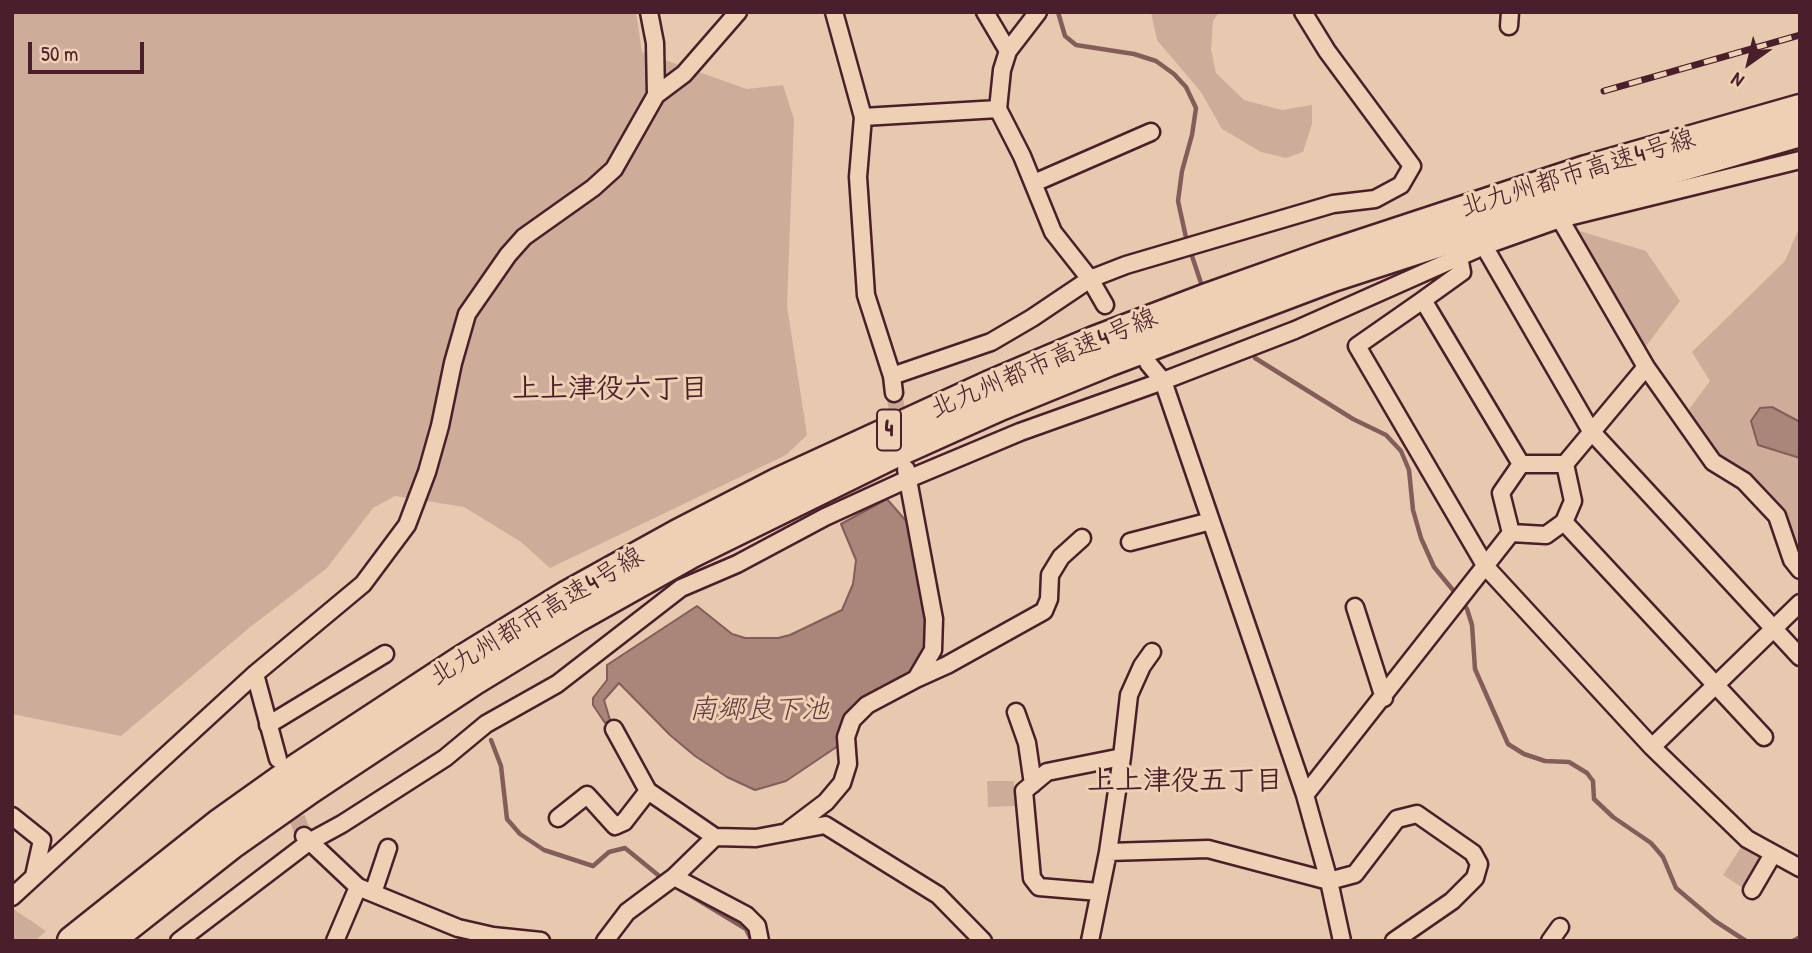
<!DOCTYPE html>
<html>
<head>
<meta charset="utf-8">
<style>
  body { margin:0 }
  #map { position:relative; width:1812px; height:953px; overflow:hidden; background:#e7c9af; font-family:"Patrick Hand",sans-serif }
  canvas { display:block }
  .frame { position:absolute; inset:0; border:14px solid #4a1f2b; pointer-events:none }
  .north { position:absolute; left:1714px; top:28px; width:70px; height:70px; -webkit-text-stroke:5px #eed0b4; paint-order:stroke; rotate:214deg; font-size:19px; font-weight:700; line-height:28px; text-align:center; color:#4a1f2b }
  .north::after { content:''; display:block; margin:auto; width:24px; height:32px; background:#4a1f2b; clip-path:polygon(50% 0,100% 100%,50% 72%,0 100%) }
  .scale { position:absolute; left:28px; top:42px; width:116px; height:32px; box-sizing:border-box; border:4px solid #4a1f2b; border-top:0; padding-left:9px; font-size:21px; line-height:24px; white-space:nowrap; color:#4a1f2b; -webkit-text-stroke:5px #eed0b4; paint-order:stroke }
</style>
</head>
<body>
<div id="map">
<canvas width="1812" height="953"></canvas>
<div class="frame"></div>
<div class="north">N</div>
<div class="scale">50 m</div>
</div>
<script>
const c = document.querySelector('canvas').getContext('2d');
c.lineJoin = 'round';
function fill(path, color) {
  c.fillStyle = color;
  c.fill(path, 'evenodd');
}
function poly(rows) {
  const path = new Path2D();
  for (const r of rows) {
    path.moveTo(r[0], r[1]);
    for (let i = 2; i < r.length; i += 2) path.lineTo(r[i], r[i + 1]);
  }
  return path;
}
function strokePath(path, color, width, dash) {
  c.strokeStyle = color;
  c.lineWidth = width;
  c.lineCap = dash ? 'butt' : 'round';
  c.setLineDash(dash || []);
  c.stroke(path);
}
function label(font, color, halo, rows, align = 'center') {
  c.font = font + ' "Patrick Hand","Klee One",sans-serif';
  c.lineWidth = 6;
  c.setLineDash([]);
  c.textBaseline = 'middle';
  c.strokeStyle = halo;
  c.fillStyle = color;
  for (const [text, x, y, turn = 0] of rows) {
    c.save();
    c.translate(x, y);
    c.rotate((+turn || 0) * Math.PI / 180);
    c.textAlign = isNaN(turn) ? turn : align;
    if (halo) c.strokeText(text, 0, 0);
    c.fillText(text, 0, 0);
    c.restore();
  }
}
fill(poly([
  [12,12,636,12,642,52,747,89,783,85,794,119,787,306,807,435,786,455,550,568,521,542,464,507,395,496,373,508,327,568,249,628,121,736,12,714],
  [1151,12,1219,12,1213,21,1211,50,1216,73,1244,100,1282,110,1312,105,1312,124,1303,152,1286,158,1261,152,1222,129,1201,92,1157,40],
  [1800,226,1800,422,1772,407,1758,445,1800,458,1800,551,1783,510,1750,476,1718,457,1687,412,1710,381,1692,352,1785,261],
  [1573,229,1646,251,1680,301,1643,350],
  [987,781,1014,781,1015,806,988,807],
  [1743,844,1763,856,1743,888,1723,875],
  [12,908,46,931,35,941,12,941]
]), '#cdad99');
const water = poly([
  [1772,407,1800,422,1800,458,1758,445,1751,421,1760,408,1772,407],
  [887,499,907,522,921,571,929,625,925,651,916,670,835,748,786,781,755,790,727,777,695,756,670,735,619,683,604,700,610,720,605,723,593,705,593,698,607,680,607,665,697,606,732,634,745,638,778,638,790,635,842,610,853,584,856,560,841,524,887,499]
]);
fill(water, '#aa867a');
strokePath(water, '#845d5a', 2);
strokePath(poly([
  [1058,12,1065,36,1076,45,1134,54,1156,61,1174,74,1186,87,1196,108,1192,135,1182,171,1178,201,1187,242],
  [1190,250,1201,283],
  [1255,358,1353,419,1386,435,1401,451,1409,470,1413,510,1421,538,1434,567,1457,595],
  [1462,602,1467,609,1472,625,1475,669,1508,744,1524,754,1545,761,1569,762,1587,773,1593,781,1594,799,1613,817,1651,843,1663,857,1676,888,1715,921,1746,941],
  [491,740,501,766,507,819,520,834,544,850,593,866,609,852,625,848,663,879],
  [675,886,746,929,752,941],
  [1793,941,1800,937]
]), '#845d5a', 4.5);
strokePath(poly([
  [894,393,901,432],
  [289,795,303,834]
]), '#c8a795', 16, [16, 8]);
const street = poly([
  [649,12,655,43,656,95],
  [834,12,863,117,858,177,866,295,892,376,894,393],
  [985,12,1008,51],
  [1038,12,1008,51,1002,70,998,109,1022,156,1053,232,1090,279,1105,305],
  [1509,26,1510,12],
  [863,117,998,109],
  [1034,183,1151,132],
  [1560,219,1646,367,1713,462,1744,481,1777,516,1792,560,1800,570],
  [1484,246,1591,431,1800,657],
  [1423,300,1462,272,1459,257],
  [1148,363,1163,381,1305,795,1329,881,1342,941],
  [892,376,991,342,1032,318,1090,279,1126,265,1333,204,1375,199,1401,185,1412,166,1327,51,1303,12],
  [1521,464,1423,300,1357,346,1486,567,1652,747,1747,839,1800,868],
  [1521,464,1565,464,1573,501,1564,522,1546,535,1511,533,1501,493,1521,464],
  [1565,464,1646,367],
  [1564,522,1764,737],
  [1130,542,1211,521],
  [1355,607,1384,698],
  [255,674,278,759],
  [916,679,947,665,1044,611,1049,599,1050,575,1061,557,1082,538],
  [1016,712,1027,743,1033,784],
  [268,725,385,654],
  [614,729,648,791,715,837],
  [1652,747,1800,603],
  [1122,757,1129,695,1142,666,1152,652],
  [1305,795,1511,533],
  [12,816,42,840,34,876],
  [558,818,587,795,615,826,624,822,648,791],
  [789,830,826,802,842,783,848,764,846,737,852,720,867,705,916,679,933,650,934,619,906,469],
  [304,836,358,887,458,928,493,936,541,941],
  [1108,852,1208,849,1329,881,1355,874,1397,819,1417,814,1473,853,1479,864,1475,878,1452,901,1394,941],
  [674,877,746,915,757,926,760,941],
  [1752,890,1773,854],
  [373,893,388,848],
  [12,897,255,674,363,584,407,525,427,472,440,426,453,363,467,314,508,255,524,237,593,188,614,169,656,95,684,74,738,12],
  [179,941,309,842,342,824,445,758,486,724,557,684,681,588,737,564,825,517,908,479,1020,432,1163,381,1295,330,1484,246,1560,219,1800,160],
  [335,941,358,887],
  [605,941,627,912,674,877,715,837,756,838,825,825,938,895,983,941],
  [1090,941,1108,852,1122,757,1047,772,1024,791,1032,878,1039,887,1099,892],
  [1550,941,1560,927]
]);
const highway = poly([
  [72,941,219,824,299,767,462,660,566,596,678,534,779,482,988,386,1094,341,1207,298,1325,256,1586,170,1800,109],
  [109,941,232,844,310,789,473,681,578,617,690,554,891,455,1000,406,1108,362,1333,277,1597,191,1800,132]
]);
strokePath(street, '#4a1f2b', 21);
strokePath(highway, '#4a1f2b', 33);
strokePath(street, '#eed0b4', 16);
strokePath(highway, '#eed0b4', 28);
const rail = poly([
  [1604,91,1800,35]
]);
strokePath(rail, '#4a1f2b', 7);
strokePath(rail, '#eed0b4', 4.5, [13]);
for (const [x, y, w] of [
  [889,430,24]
]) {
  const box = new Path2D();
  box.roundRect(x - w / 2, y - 20.5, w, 41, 5);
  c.fillStyle = '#eed0b4';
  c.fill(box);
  strokePath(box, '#4a1f2b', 2);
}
label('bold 24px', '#4a1f2b', null, [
  ["4",889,430]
]);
label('26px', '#4a1f2b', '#eed0b4', [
  ["北九州都市高速4号線",1578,174,-17],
  ["北九州都市高速4号線",1044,364,-23],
  ["北九州都市高速4号線",537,617,-31]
]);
label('bold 28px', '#4a1f2b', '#eed0b4', [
  ["上上津役六丁目",610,390],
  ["上上津役五丁目",1185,782]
]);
label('italic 28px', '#62393f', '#eed0b4', [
  ["南郷良下池",759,711]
]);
</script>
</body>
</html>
